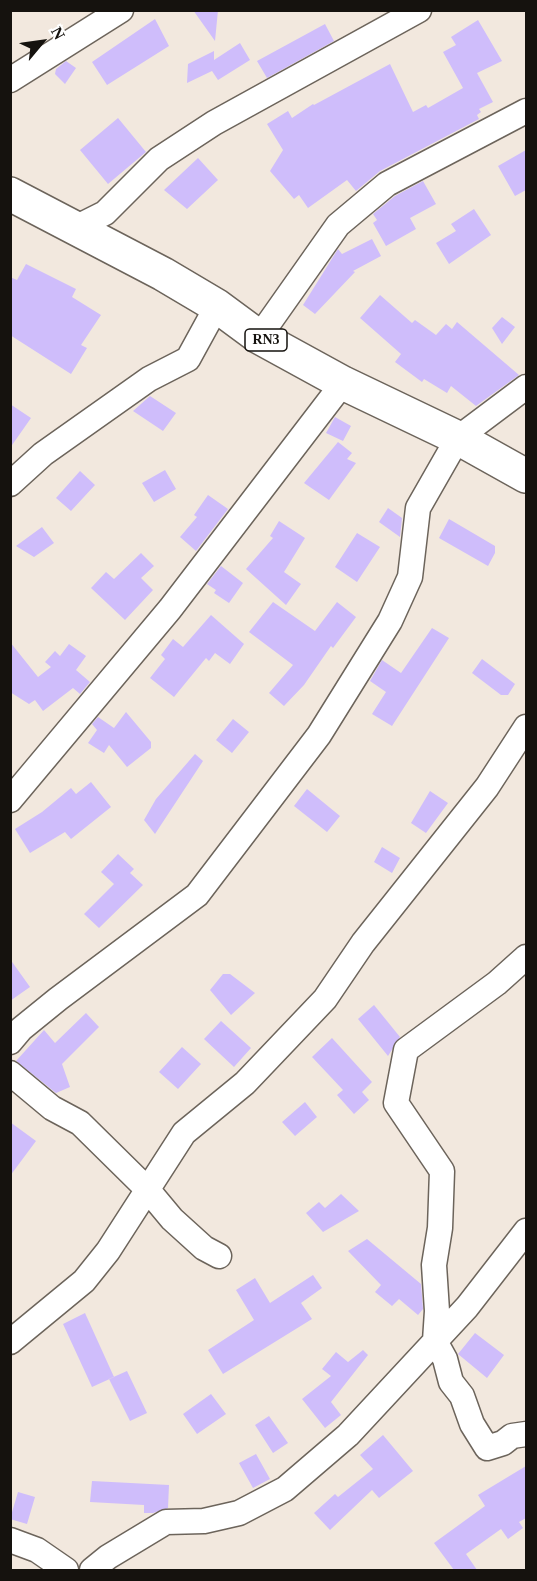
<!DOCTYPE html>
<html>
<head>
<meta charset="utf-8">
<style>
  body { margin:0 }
  #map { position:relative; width:537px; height:1581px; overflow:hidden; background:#f2e8de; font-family:Georgia,serif }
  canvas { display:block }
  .frame { position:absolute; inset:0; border:12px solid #15120e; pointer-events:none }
  .north { position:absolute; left:12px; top:12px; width:60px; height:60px; -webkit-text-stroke:4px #fff; paint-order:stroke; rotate:61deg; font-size:16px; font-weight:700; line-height:24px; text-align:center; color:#15120e }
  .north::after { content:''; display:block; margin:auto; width:21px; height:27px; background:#15120e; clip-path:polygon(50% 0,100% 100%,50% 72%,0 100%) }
</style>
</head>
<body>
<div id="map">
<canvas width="537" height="1581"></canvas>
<div class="frame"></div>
<div class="north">N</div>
</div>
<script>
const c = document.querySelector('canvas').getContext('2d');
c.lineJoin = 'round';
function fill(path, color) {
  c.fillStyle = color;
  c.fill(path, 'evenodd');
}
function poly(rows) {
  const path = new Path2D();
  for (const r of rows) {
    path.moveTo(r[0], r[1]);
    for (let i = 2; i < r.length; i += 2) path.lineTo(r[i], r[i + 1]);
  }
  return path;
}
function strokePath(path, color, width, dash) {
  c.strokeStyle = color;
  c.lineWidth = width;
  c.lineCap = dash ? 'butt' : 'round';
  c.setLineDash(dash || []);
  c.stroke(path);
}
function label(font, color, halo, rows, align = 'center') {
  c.font = font + ' Georgia,serif';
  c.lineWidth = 4.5;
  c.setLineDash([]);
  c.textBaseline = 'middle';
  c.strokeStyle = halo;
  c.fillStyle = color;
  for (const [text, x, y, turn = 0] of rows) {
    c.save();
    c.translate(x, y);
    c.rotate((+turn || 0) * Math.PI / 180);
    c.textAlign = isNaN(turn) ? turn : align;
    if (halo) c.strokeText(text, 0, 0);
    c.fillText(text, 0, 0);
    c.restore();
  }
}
fill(poly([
  [193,10,218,10,215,41],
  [155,19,169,46,107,85,92,62],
  [478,20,502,61,477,73,493,102,479,109,481,112,477,115,479,119,380,171,356,191,347,180,308,208,299,195,294,199,270,171,283,150,267,124,288,111,292,118,313,104,314,105,390,64,413,112,426,105,428,108,463,88,443,52,456,45,451,37],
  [325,24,334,41,267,78,257,61],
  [240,43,250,60,218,80,212,71,187,83,188,64,214,51,214,60],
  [66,61,76,68,65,84,55,74,56,69],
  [118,118,146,152,108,184,80,150],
  [526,150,526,190,515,196,498,166],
  [198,158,218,180,187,209,164,190],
  [423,181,436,204,410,218,416,229,386,246,373,223,377,220,373,214,395,196],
  [474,209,491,235,449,264,436,243,456,231,451,224],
  [372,239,381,256,353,271,355,272,315,314,303,305,338,249,342,254],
  [26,264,76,289,72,297,101,315,81,345,87,348,71,374,10,335,10,277,17,280],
  [380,295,412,323,415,320,436,335,446,324,452,329,457,322,519,375,476,406,451,386,447,393,424,379,422,382,395,362,401,354,360,318],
  [502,317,515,327,502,344,492,328],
  [150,396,176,413,163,431,133,411],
  [10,404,31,418,10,448],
  [335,417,351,426,343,441,326,433],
  [338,442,352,453,347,459,356,463,329,500,304,483],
  [165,470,176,489,154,502,142,483],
  [80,471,95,485,71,511,56,498],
  [208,495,228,509,196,551,180,537,197,517,194,515],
  [388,508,402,518,400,537,379,522],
  [449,519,495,546,495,553,488,566,439,538],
  [279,521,305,538,284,572,301,584,286,605,246,569,273,538,270,536],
  [42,527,54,543,34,557,16,546],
  [357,533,380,547,357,582,335,567],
  [141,553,154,566,141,578,153,590,125,620,91,588,106,572,114,579],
  [221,566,243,583,229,603,214,593,216,590,207,584],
  [273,602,315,631,337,602,356,617,333,648,331,646,304,685,284,706,269,693,293,665,249,632],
  [211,615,244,644,230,664,215,653,209,661,206,658,174,697,150,678,165,659,161,655,173,639,183,647],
  [432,628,449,638,392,726,372,714,386,692,370,681,382,660,401,673],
  [10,642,38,677,51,667,45,662,55,651,60,656,69,644,86,656,76,670,90,682,80,694,73,688,43,711,35,700,29,704,10,692],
  [482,659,515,684,508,695,501,695,472,673],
  [126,712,151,742,151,748,127,767,109,745,104,753,88,743,97,730,92,724,98,717,114,728],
  [233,719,249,732,232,753,216,740],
  [195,754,203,761,155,834,144,820,156,799],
  [91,782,111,807,71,839,65,832,30,853,15,829,42,812,71,788,76,794],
  [307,789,340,816,327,832,294,806],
  [430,791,448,803,426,833,411,823],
  [382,847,400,858,392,873,374,862],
  [118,854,134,869,130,873,143,885,99,928,84,914,114,884,101,872],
  [10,959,30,987,10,1001],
  [223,974,230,974,255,993,231,1015,210,990],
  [374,1005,400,1037,388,1056,358,1019],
  [86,1013,99,1027,62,1064,70,1087,56,1093,16,1061,44,1030,55,1043],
  [221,1021,251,1048,234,1067,204,1039],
  [332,1038,372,1082,362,1092,369,1100,354,1114,337,1095,343,1090,312,1057],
  [182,1047,201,1064,178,1089,159,1072],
  [305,1102,317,1117,295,1136,282,1122],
  [10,1122,36,1141,10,1176],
  [341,1194,359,1211,323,1232,306,1213,319,1202,325,1208],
  [367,1239,421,1284,423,1309,418,1315,399,1299,392,1306,375,1292,381,1285,348,1251],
  [313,1275,322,1288,301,1303,312,1319,223,1374,208,1350,254,1320,236,1290,255,1278,270,1303],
  [85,1313,114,1377,92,1387,63,1324],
  [475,1333,504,1355,487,1378,458,1354],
  [363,1350,368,1355,331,1402,341,1415,325,1428,302,1399,331,1376,322,1369,336,1352,348,1362],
  [127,1371,147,1413,130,1421,109,1379],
  [211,1394,226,1414,197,1434,183,1414],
  [269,1416,288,1443,273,1453,255,1425],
  [383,1435,413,1471,379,1498,372,1490,330,1530,314,1513,335,1494,338,1497,373,1469,360,1455],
  [256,1454,270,1479,253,1488,239,1463],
  [526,1466,526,1518,519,1522,523,1528,508,1539,501,1529,466,1554,477,1570,454,1570,434,1543,485,1506,478,1495],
  [92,1481,169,1485,168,1508,153,1513,144,1513,144,1505,90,1502],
  [18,1492,35,1497,27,1524,10,1519]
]), '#cfbdfb');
const minor = poly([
  [10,80,121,10],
  [75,228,105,213,159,159,214,123,419,10],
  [259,337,338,225,387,184,526,111],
  [10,484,43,454,149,379,188,359,217,306],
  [10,800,170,609,343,383],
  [526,957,497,983,406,1050,396,1103,442,1171,440,1228,434,1265,437,1311,435,1341,445,1359,451,1382,462,1396,472,1424,487,1448,503,1443,512,1436,526,1434],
  [10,1042,21,1029,58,999,197,895,319,735,390,621,410,577,418,508,458,438,526,387],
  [10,1073,52,1108,80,1123,147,1189,172,1219,204,1248,219,1256],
  [10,1342,84,1281,108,1251,184,1133,245,1083,325,999,363,943,487,787,526,727],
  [10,1540,37,1550,66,1570],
  [92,1570,108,1557,166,1522,204,1521,239,1513,285,1489,348,1435,467,1307,526,1231]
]);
const highway = poly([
  [10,194,163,274,217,306,259,337,343,383,458,438,526,476]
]);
strokePath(minor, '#6c645b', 27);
strokePath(highway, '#6c645b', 36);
strokePath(minor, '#fff', 24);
strokePath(highway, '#fff', 33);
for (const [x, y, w] of [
  [266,340,42]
]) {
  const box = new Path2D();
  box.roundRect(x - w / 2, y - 11, w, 22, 4.5);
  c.fillStyle = '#fff';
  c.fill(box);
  strokePath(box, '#15120e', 1.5);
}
label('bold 14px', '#15120e', null, [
  ["RN3",266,340]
]);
</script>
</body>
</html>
